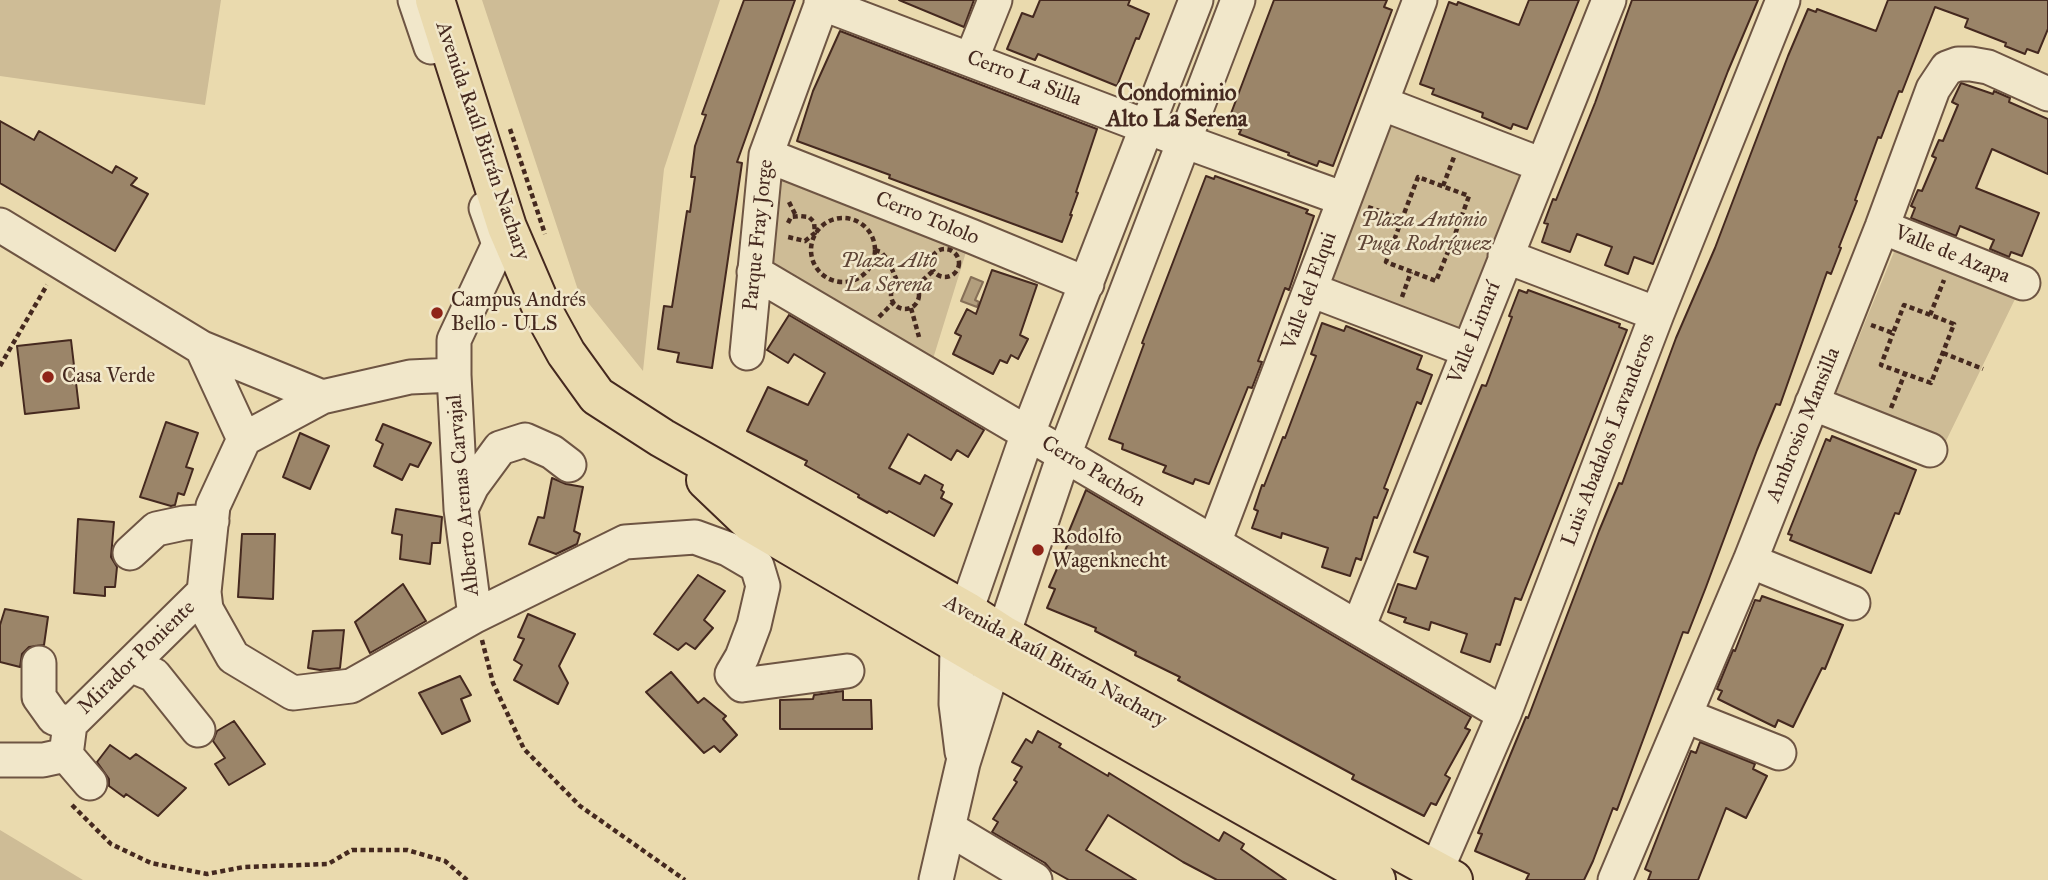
<!DOCTYPE html>
<html>
<head>
<meta charset="utf-8">
<style>
  body { margin:0 }
  canvas { display:block; background:#eadaae }
</style>
</head>
<body>
<canvas width="2048" height="880"></canvas>
<script>
const c = document.querySelector('canvas').getContext('2d');
c.lineJoin = 'round';
function fill(path, color) {
  c.fillStyle = color;
  c.fill(path, 'evenodd');
}
function poly(rows) {
  const path = new Path2D();
  for (const r of rows) {
    if (r.length === 3) {
      path.moveTo(r[0] + r[2], r[1]);
      path.arc(r[0], r[1], r[2], 0, 2 * Math.PI);
      continue;
    }
    path.moveTo(r[0], r[1]);
    for (let i = 2; i < r.length; i += 2) path.lineTo(r[i], r[i + 1]);
  }
  return path;
}
function strokePath(path, color, width, dash) {
  c.strokeStyle = color;
  c.lineWidth = width;
  c.lineCap = dash ? 'butt' : 'round';
  c.setLineDash(dash || []);
  c.stroke(path);
}
function label(font, color, halo, rows, align = 'center') {
  c.font = font + ' "IM FELL Great Primer",serif';
  c.lineWidth = 5;
  c.setLineDash([]);
  c.textBaseline = 'middle';
  c.strokeStyle = halo;
  c.fillStyle = color;
  for (const [text, x, y, turn = 0] of rows) {
    c.save();
    c.translate(x, y);
    c.rotate((+turn || 0) * Math.PI / 180);
    c.textAlign = isNaN(turn) ? turn : align;
    if (halo) c.strokeText(text, 0, 0);
    c.fillText(text, 0, 0);
    c.restore();
  }
}
fill(poly([
  [0,0,221,0,205,105,0,76],
  [482,0,720,0,664,169,643,371,578,290],
  [1391,126,1521,174,1461,330,1332,282],
  [766,155,971,236,928,375,754,272],
  [1896,247,2017,295,1945,443,1833,400],
  [0,830,83,880,0,880]
]), '#cebc96');
const water = poly([
  [971,277,983,282,975,300,979,302,977,307,961,301,971,277]
]);
fill(water, '#b29e7d');
strokePath(water, '#866f57', 2);
const building = poly([
  [744,0,795,0,737,162,742,163,712,368,677,362,679,353,658,349,664,306,672,307,687,211,690,212,695,177,691,177,695,146,706,115,702,114,744,0],
  [899,0,974,0,964,27,899,0],
  [1040,0,1130,0,1128,5,1149,14,1139,39,1136,38,1117,86,1038,54,1035,60,1007,49,1022,13,1033,17,1040,0],
  [1274,0,1387,0,1384,7,1392,10,1333,166,1319,161,1317,166,1288,155,1289,153,1239,134,1241,130,1227,124,1274,0],
  [1529,0,1579,0,1527,129,1513,124,1511,129,1482,117,1483,113,1432,94,1434,89,1420,84,1449,2,1457,5,1458,2,1519,25,1529,0],
  [1632,0,1758,0,1728,71,1653,264,1634,257,1628,274,1605,265,1612,247,1577,234,1570,252,1542,242,1548,224,1544,223,1553,199,1556,200,1595,103,1632,0],
  [1888,0,2048,0,2048,29,2038,53,2027,49,2025,54,2005,46,2006,43,1965,27,1968,19,1935,7,1902,92,1899,91,1881,138,1878,137,1855,200,1857,201,1839,247,1841,248,1831,274,1827,272,1780,405,1776,404,1757,450,1706,587,1688,633,1683,632,1617,810,1613,808,1593,861,1584,880,1526,880,1529,874,1475,851,1482,834,1478,833,1526,717,1528,718,1599,531,1619,483,1622,484,1676,338,1715,248,1788,56,1808,9,1816,12,1817,9,1876,31,1888,0],
  [840,31,1097,129,1076,192,1078,193,1070,215,1072,215,1062,242,889,178,890,175,797,141,813,91,840,31],
  [1961,83,1993,94,1994,91,2010,98,2009,102,2048,119,2048,174,1992,149,1976,188,2039,213,2022,256,2011,252,2009,257,1990,249,1994,240,1960,226,1956,236,1911,218,1915,208,1911,206,1918,190,1922,191,1936,158,1932,156,1939,140,1943,141,1958,105,1952,102,1961,83],
  [0,121,34,140,39,131,112,173,116,166,137,178,131,185,148,194,115,251,0,183,0,121],
  [1206,176,1214,179,1215,176,1308,210,1306,213,1314,216,1289,290,1285,288,1258,361,1262,362,1252,388,1248,387,1209,484,1195,479,1193,484,1163,472,1166,466,1122,449,1123,444,1109,439,1144,344,1142,343,1206,176],
  [992,270,1037,285,1020,335,1028,339,1018,359,1011,355,1007,363,1000,360,993,374,953,354,961,336,955,333,967,309,976,314,992,270],
  [1519,290,1527,293,1528,290,1620,324,1619,327,1627,330,1521,600,1515,598,1500,645,1496,644,1490,662,1461,652,1467,634,1431,622,1429,630,1404,622,1406,618,1388,612,1398,584,1416,589,1428,557,1414,552,1482,385,1486,386,1512,317,1509,316,1519,290],
  [789,315,984,430,968,457,957,450,951,460,908,434,889,468,920,484,925,475,943,485,941,490,944,492,941,498,952,504,934,536,889,511,887,513,858,497,859,495,805,465,807,461,747,431,768,387,808,405,825,373,794,354,788,363,767,350,789,315],
  [1322,323,1344,331,1346,326,1422,356,1417,369,1432,375,1421,404,1417,402,1384,488,1388,490,1377,518,1374,517,1361,560,1356,558,1350,576,1322,567,1328,548,1282,533,1281,538,1252,528,1258,511,1254,509,1262,485,1264,486,1283,437,1285,438,1316,356,1311,354,1322,323],
  [71,340,79,408,25,414,17,346,71,340],
  [166,422,198,433,186,467,193,469,184,495,178,493,175,505,171,506,140,497,166,422],
  [383,424,431,443,418,467,410,464,402,480,374,466,383,444,376,440,383,424],
  [300,433,329,446,310,489,283,477,300,433],
  [1832,436,1916,470,1899,514,1895,513,1871,573,1790,540,1792,535,1788,534,1826,439,1830,441,1832,436],
  [552,478,566,484,583,487,574,531,580,534,577,544,556,554,529,544,538,517,544,518,552,478],
  [1086,490,1471,717,1465,728,1470,730,1445,775,1450,778,1436,805,1431,803,1424,816,1352,779,1354,775,1178,680,1180,677,1135,655,1136,652,1095,631,1096,628,1047,608,1055,589,1049,587,1071,537,1067,536,1086,490],
  [396,509,442,517,440,543,432,543,430,564,400,559,402,535,392,533,396,509],
  [78,519,114,522,111,557,117,567,115,587,105,587,105,596,74,593,78,519],
  [242,534,275,534,273,599,238,597,242,534],
  [698,575,725,591,704,620,713,628,695,649,686,643,678,650,654,634,698,575],
  [403,584,426,621,370,653,355,622,403,584],
  [1762,596,1843,625,1825,669,1822,668,1793,727,1778,720,1775,727,1718,699,1722,691,1717,689,1733,650,1735,651,1755,600,1760,601,1762,596],
  [5,609,48,617,44,645,29,647,22,654,20,667,0,662,0,625,5,609],
  [528,614,575,634,559,666,568,683,558,704,514,680,522,665,514,660,524,639,518,637,528,614],
  [344,630,340,668,320,670,308,668,313,631,344,630],
  [671,672,698,703,704,698,726,716,723,719,737,735,720,752,714,746,704,753,646,692,671,672],
  [460,676,471,695,461,699,470,721,442,734,419,693,460,676],
  [843,691,843,700,871,700,872,729,780,729,780,700,813,699,814,695,843,691],
  [234,721,265,764,229,785,215,764,225,758,213,741,217,731,234,721],
  [1038,731,1061,744,1059,747,1108,776,1109,773,1219,841,1224,832,1244,844,1241,849,1286,880,1217,880,1183,862,1108,815,1086,850,1136,880,1069,880,1051,870,1045,863,992,832,998,822,993,819,1017,782,1014,780,1022,767,1012,762,1026,739,1032,743,1038,731],
  [1700,742,1755,764,1753,769,1767,776,1746,818,1726,808,1698,880,1648,880,1651,872,1645,869,1691,751,1696,753,1700,742],
  [110,745,130,759,136,754,186,788,158,816,126,794,124,797,109,786,109,779,97,762,110,745]
]);
fill(building, '#9b8569');
strokePath(building, '#45291f', 2);
const minor = poly([
  [415,0,431,47],
  [821,3,1184,141,1344,199],
  [971,60,995,0],
  [1381,103,1542,165],
  [766,155,971,236,1087,284],
  [0,225,202,348,322,397,410,377,454,375],
  [1882,227,2023,283],
  [1505,256,1657,314],
  [754,272,1504,714],
  [1311,290,1468,350],
  [202,348,244,439,322,397],
  [747,353,766,155,823,0],
  [1812,403,1930,450],
  [244,439,213,506,204,592,206,609,233,657,293,693,351,686,475,616,625,542,695,537,728,549,757,566,763,586,754,625,742,657,732,674,742,685,847,671],
  [461,509,472,486,500,448,525,440,552,452,569,465],
  [1214,543,1420,0],
  [130,553,156,529,184,523,212,521],
  [1750,561,1853,603],
  [475,616,461,509,454,375,454,340,499,244,486,208],
  [1358,628,1609,0],
  [39,663,39,697,54,718,70,724],
  [130,665,154,675,198,730],
  [1686,716,1779,753],
  [70,724,204,592],
  [962,752,956,704,957,644,966,611,1028,433,1196,0],
  [66,755,90,783],
  [0,760,43,760,66,755,70,724],
  [948,828,1035,880],
  [936,880,963,763,1003,635,1064,455,1238,0],
  [1434,880,1436,871,1504,714,1657,314,1783,0],
  [1615,880,1750,561,1882,227,1933,89,1947,68,1958,64,1971,64,1988,67,2048,94]
]);
const major = poly([
  [435,0,507,227,544,313,566,353,597,396,662,438,966,611,1003,635,1453,880],
  [706,480,750,522,994,665,1376,880]
]);
strokePath(minor, '#6e5543', 37);
strokePath(major, '#45291f', 42);
strokePath(poly([
  [510,129,545,234],
  [1443,186,1454,157],
  [789,202,796,216],
  [1368,207,1402,219,1418,177,1469,196,1454,237,1483,248],
  [843,250,32],
  [1402,219,1386,262,1436,281,1454,237],
  [788,223,791,217,800,216,809,217,814,222,815,233,805,241,788,237],
  [945,263,14],
  [875,250,881,252,888,260,898,283],
  [905,295,14],
  [916,286,933,271],
  [1402,297,1411,272],
  [911,308,919,337],
  [1930,315,1944,280],
  [879,317,894,302],
  [1871,325,1893,333,1904,305,1954,324,1931,383,1881,365,1893,333],
  [1943,353,1983,369],
  [0,366,47,285],
  [1891,408,1905,373],
  [482,640,493,683,524,749,580,806,685,880],
  [72,805,111,844,151,863,207,874,244,867,328,864,352,850,407,850,445,861,467,880]
]), '#45291f', 4.5, [5, 3.5]);
strokePath(minor, '#f1e7ca', 33);
strokePath(major, '#eadaae', 38);
for (const [x, y, r, color] of [
  [437,313,7,"#8f2418"],
  [48,377,7,"#8f2418"],
  [1038,550,7,"#8f2418"]
]) {
  const dot = new Path2D();
  dot.arc(x, y, r, 0, 2 * Math.PI);
  c.fillStyle = color;
  c.fill(dot);
  strokePath(dot, '#f1e7ca', 2.5);
}
label('21px', '#45291f', '#f1e7ca', [
  ["Cerro La Silla",1024,79,21],
  ["Avenida Raúl Bitrán Nachary",482,141,71],
  ["Cerro Tololo",927,219,22],
  ["Parque Fray Jorge",759,235,-84],
  ["Valle de Azapa",1952,255,22],
  ["Valle del Elqui",1310,291,-70],
  ["Valle Limarí",1475,333,-68],
  ["Ambrosio Mansilla",1804,425,-68],
  ["Luis Abadalos Lavanderos",1609,440,-69],
  ["Cerro Pachón",1093,472,31],
  ["Alberto Arenas Carvajal",464,495,-95],
  ["Mirador Poniente",137,658,-44],
  ["Avenida Raúl Bitrán Nachary",1055,662,29]
]);
label('italic 21px', '#604637', '#f1e7ca', [
  ["Plaza Antonio",1424,221],
  ["Puga Rodríguez",1424,245],
  ["Plaza Alto",889,262],
  ["La Serena",889,286]
]);
label('21px', '#45291f', '#f1e7ca', [
  ["Campus Andrés",451,301],
  ["Bello - ULS",451,325],
  ["Casa Verde",62,377],
  ["Rodolfo",1052,538],
  ["Wagenknecht",1052,562]
], 'left');
label('bold 23px', '#45291f', '#f1e7ca', [
  ["Condominio",1177,94],
  ["Alto La Serena",1177,120]
]);
</script>
</body>
</html>
